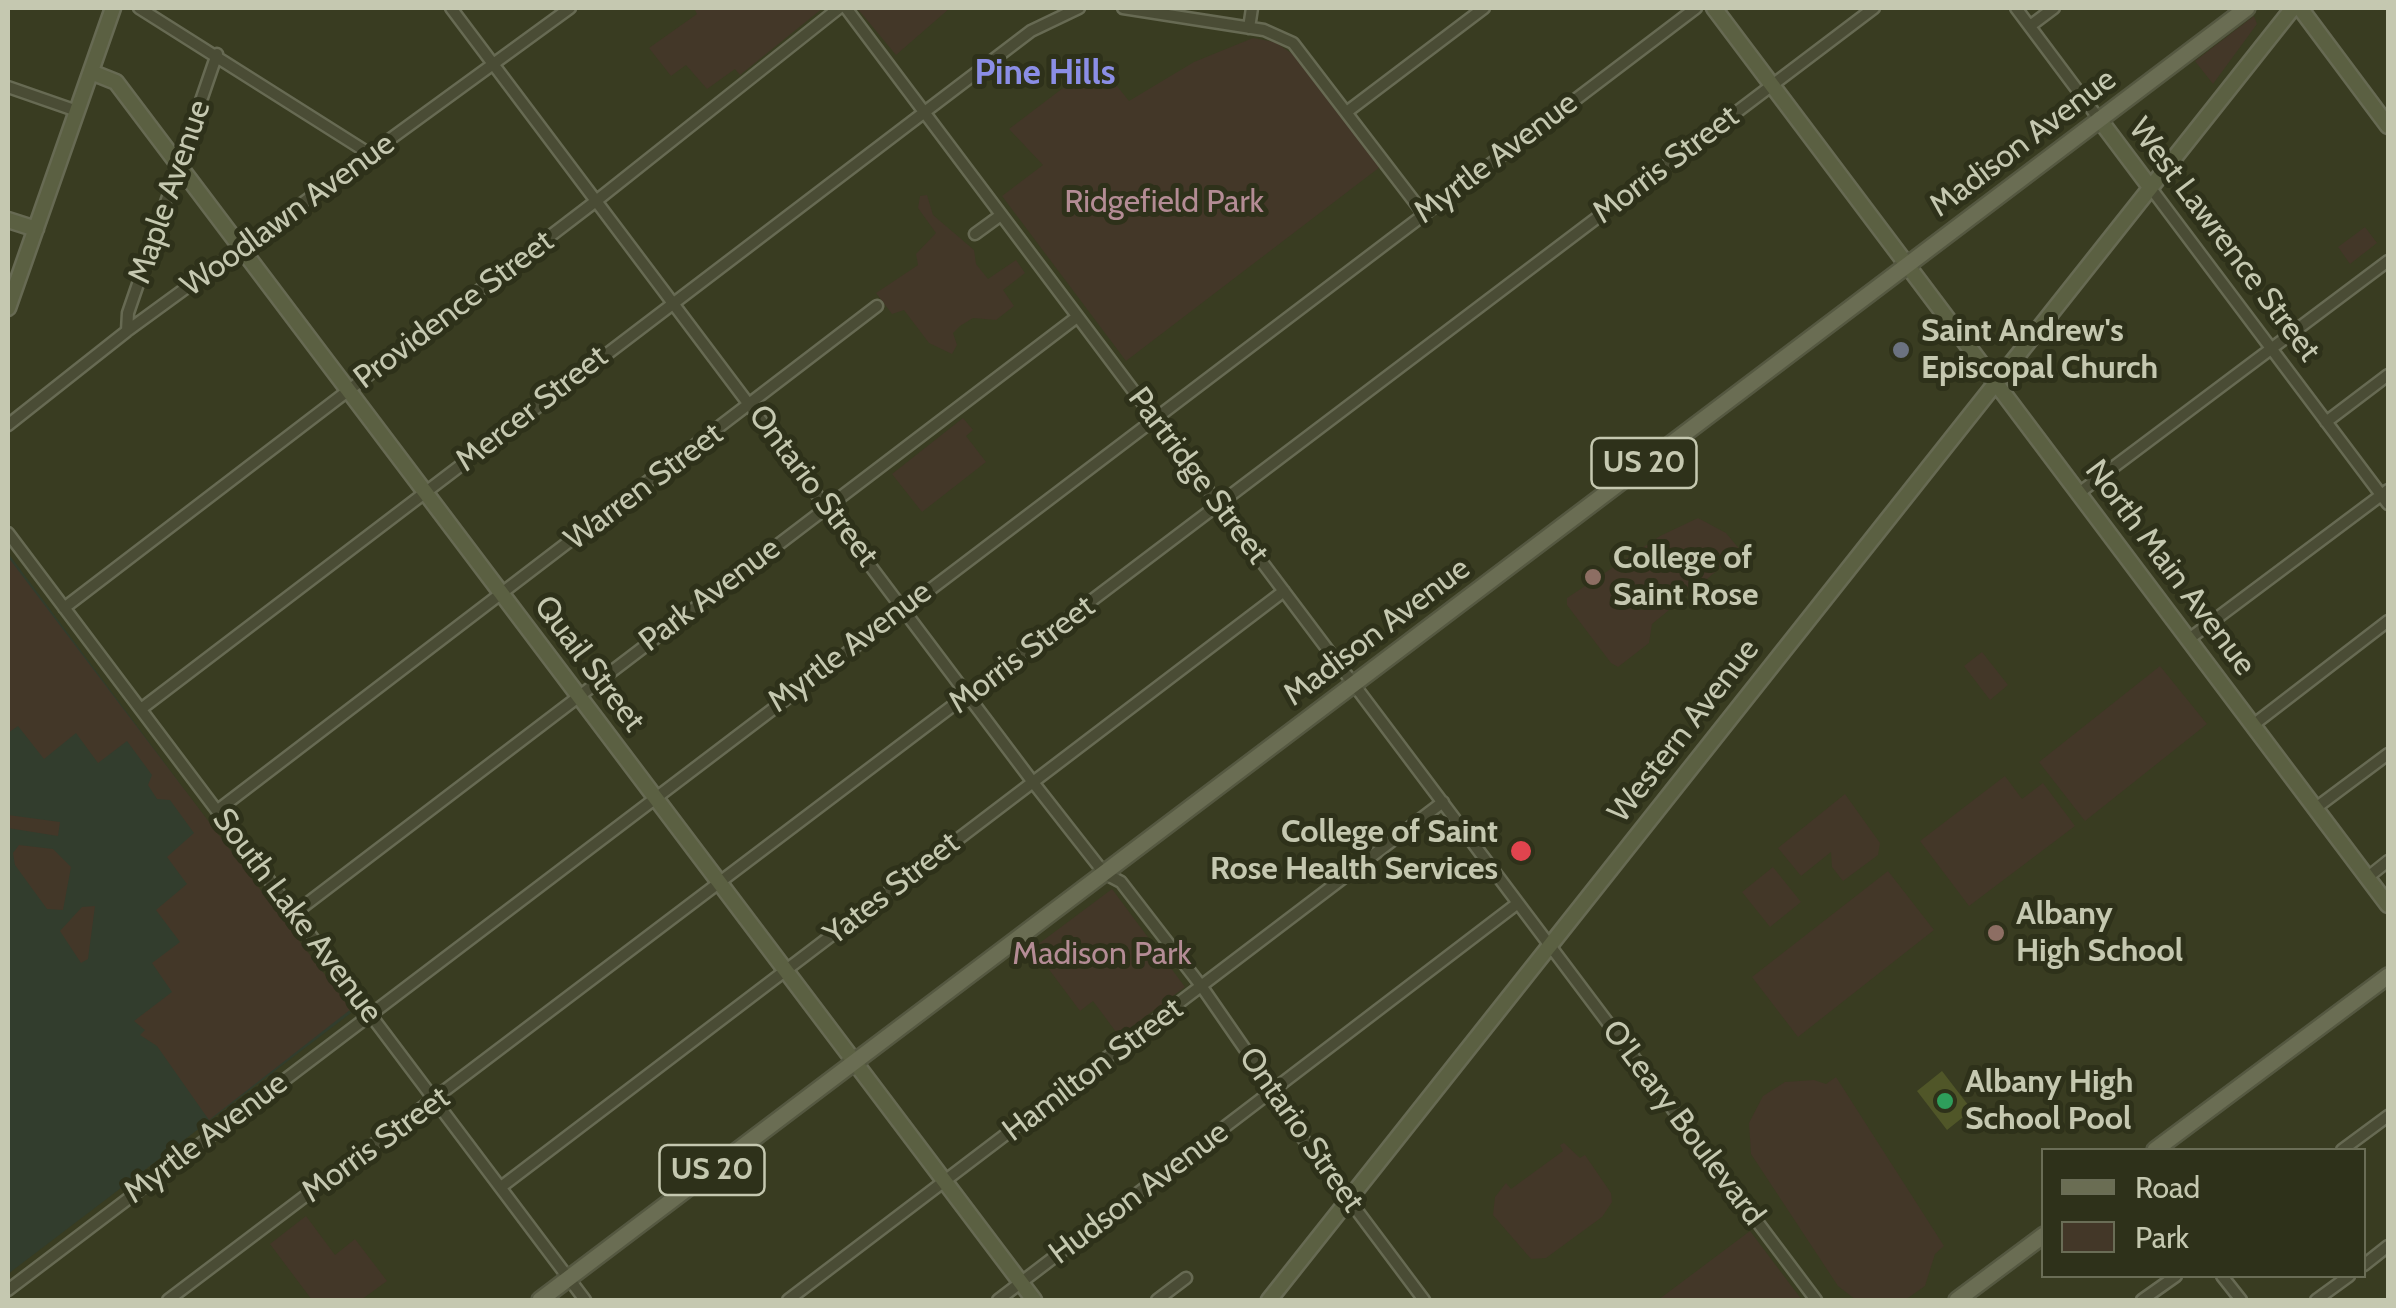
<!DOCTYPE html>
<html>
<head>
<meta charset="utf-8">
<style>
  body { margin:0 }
  #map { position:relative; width:2396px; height:1308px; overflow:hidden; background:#393c21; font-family:Cabin,sans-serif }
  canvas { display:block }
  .frame { position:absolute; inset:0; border:10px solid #c5c8b0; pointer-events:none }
  .legend { position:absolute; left:2041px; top:1148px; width:325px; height:130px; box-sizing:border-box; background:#2e311a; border:2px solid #6a6d56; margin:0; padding:12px 18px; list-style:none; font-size:30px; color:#c5c8b0 }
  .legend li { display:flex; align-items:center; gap:20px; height:50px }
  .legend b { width:50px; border:2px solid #6a6d56 }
</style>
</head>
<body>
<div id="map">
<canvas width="2396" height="1308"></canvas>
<div class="frame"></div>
<ul class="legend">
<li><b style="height:12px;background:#6a6d53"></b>Road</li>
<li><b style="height:28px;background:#433728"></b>Park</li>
</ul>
</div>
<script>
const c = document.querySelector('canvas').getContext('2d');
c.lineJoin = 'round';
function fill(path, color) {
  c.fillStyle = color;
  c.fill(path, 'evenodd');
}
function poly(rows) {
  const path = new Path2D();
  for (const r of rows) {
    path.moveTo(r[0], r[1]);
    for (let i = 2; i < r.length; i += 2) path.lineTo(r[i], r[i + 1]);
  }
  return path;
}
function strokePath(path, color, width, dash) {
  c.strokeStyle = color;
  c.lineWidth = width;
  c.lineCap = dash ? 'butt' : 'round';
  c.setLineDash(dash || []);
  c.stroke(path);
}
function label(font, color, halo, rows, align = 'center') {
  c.font = font + ' Cabin,sans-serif';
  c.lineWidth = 10;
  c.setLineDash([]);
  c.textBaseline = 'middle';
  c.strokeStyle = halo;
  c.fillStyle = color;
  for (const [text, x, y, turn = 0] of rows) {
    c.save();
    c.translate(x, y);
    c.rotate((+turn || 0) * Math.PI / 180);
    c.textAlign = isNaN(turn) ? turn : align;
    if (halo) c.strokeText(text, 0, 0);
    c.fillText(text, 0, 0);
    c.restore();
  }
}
fill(poly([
  [8,553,351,1013,8,1274]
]), '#323d2d');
fill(poly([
  [694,8,823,8,740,75,735,69,707,89,686,65,671,76,649,48,697,14],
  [857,8,950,8,896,55],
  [2254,16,2257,24,2213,84,2195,61],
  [1253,38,1275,42,1297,57,1380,167,1126,361,1002,196,1043,165,1009,129,1088,69,1101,66,1129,101,1194,62],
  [927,195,933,215,974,250,976,264,988,279,1016,260,1025,273,1003,290,1014,306,996,320,973,318,960,326,953,333,957,345,952,354,929,343,904,310,892,314,876,293,918,265,916,254,936,233,918,208,920,196],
  [2365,227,2377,243,2350,264,2338,247],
  [963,418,973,430,966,436,986,462,922,512,892,474],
  [1698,518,1726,533,1741,551,1652,624,1649,643,1618,667,1611,663,1567,605,1567,598,1660,536],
  [8,557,351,1009,209,1120,157,1046,140,1035,145,1030,134,1021,172,992,152,963,180,942,156,910,187,884,167,857,194,833,170,800,157,799,148,785,152,775,127,741,98,763,76,733,44,759,18,726,8,733],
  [1982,652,2008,685,1990,700,1964,666],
  [2160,666,2207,724,2085,821,2039,762],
  [2005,776,2022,799,2043,783,2075,826,1969,906,1920,841],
  [1845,794,1880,843,1878,855,1843,881,1832,867,1831,852,1801,876,1778,848],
  [8,815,60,822,58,836,8,828],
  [19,845,53,849,71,867,63,910,47,909,15,865,13,853],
  [1773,867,1801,902,1770,927,1742,892],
  [1888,871,1934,930,1798,1037,1752,977],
  [1112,889,1185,987,1119,1036,1093,1001,1080,1011,1033,948],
  [95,906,88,959,81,963,60,931,82,907],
  [1836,1077,1944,1246,1935,1254,1925,1286,1905,1300,1856,1300,1838,1286,1751,1154,1749,1123,1763,1096,1785,1082,1814,1080,1826,1084],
  [1564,1143,1580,1158,1585,1155,1611,1193,1612,1202,1602,1217,1546,1258,1531,1259,1493,1215,1495,1197,1506,1183,1511,1189,1563,1151,1560,1145],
  [306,1216,335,1255,355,1239,387,1281,361,1300,312,1300,270,1244],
  [1750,1231,1802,1300,1658,1300]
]), '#433728');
fill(poly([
  [1942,1071,1972,1110,1947,1130,1917,1091]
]), '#505628');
const street = poly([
  [139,8,370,154],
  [451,8,1032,781,1104,873,1121,882,1202,987,1267,1081,1275,1101,1424,1300],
  [846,8,1816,1300],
  [1123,8,1264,30,1293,43,1423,213],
  [2016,8,2099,119],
  [2030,26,2054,8],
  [1249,28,1252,8],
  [8,87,77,111],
  [1348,111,1484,8],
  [2150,187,2388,504],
  [975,234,1001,215],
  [127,331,128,313,217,54],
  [2326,422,2388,375],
  [8,425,127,331,570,8],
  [2079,493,2388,261],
  [8,533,585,1300],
  [64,608,596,201,839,8],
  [2189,639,2388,490],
  [141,709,1031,31,1079,8],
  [2253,725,2388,621],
  [2317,807,2388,754],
  [218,810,877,306],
  [2368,877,2388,861],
  [296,912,1077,317],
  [2342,1150,2388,1116],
  [501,1187,1284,591],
  [2364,1265,2388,1246],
  [2222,1276,2241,1300],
  [8,1290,1696,8],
  [168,1300,1874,8],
  [788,1300,1443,802],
  [998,1300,1518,903],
  [1157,1300,1186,1278],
  [2142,1300,2176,1276],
  [2316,1300,2349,1276]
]);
const secondary = poly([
  [1714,8,2388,905],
  [2300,8,2388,126],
  [91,72,116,82,1034,1300],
  [2099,119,2150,187],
  [8,220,36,229],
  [8,308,113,8],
  [1269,1300,2293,8]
]);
const primary = poly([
  [2155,1150,2388,976],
  [540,1300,2247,8],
  [1957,1300,2044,1235]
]);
strokePath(street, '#676a53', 15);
strokePath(secondary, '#676a53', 19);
strokePath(primary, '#555841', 20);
strokePath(street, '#4a4c35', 10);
strokePath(secondary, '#5b6042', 14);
strokePath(primary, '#6a6d53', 15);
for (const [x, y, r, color] of [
  [1901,350,10,"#6b7280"],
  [1593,577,10,"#8d6e63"],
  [1521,851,12,"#e0444e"],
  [1996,933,10,"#8d6e63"],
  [1945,1101,10,"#2e9e5b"]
]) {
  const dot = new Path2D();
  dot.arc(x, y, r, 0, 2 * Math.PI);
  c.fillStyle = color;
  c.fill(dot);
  strokePath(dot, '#2e311a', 4);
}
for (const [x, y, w] of [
  [1644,463,105],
  [712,1170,105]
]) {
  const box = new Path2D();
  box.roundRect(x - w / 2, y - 25, w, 50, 8);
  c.fillStyle = '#2e311a';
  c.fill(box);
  strokePath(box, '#c5c8b0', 2.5);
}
label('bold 30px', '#c5c8b0', null, [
  ["US 20",1644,463],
  ["US 20",712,1170]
]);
label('32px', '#c5c8b0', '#2e311a', [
  ["Madison Avenue",2023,143,-37],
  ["Myrtle Avenue",1496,158,-37],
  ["Morris Street",1666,165,-37],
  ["Maple Avenue",170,192,-71],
  ["Woodlawn Avenue",288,215,-36],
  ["West Lawrence Street",2224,240,53],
  ["Providence Street",454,310,-37],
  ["Mercer Street",532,409,-38],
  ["Partridge Street",1198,476,53],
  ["Ontario Street",813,486,53],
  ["Warren Street",644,487,-37],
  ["North Main Avenue",2170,568,53],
  ["Park Avenue",710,595,-37],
  ["Madison Avenue",1377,632,-37],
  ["Myrtle Avenue",850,647,-37],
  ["Morris Street",1022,655,-37],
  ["Quail Street",589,664,53],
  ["Western Avenue",1684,731,-52],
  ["Yates Street",892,889,-38],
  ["South Lake Avenue",297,916,53],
  ["Hamilton Street",1093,1070,-37],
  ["O'Leary Boulevard",1683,1123,53],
  ["Ontario Street",1301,1130,55],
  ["Myrtle Avenue",206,1138,-37],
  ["Morris Street",376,1145,-36],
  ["Hudson Avenue",1139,1193,-37]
]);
label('32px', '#b48c95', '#2e311a', [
  ["Ridgefield Park",1164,203],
  ["Madison Park",1102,955]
]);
label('bold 32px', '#c5c8b0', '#2e311a', [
  ["Saint Andrew's",1921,332],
  ["Episcopal Church",1921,369],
  ["College of",1613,559],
  ["Saint Rose",1613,596],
  ["College of Saint",1498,833,"right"],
  ["Rose Health Services",1498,870,"right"],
  ["Albany",2016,915],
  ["High School",2016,952],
  ["Albany High",1965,1083],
  ["School Pool",1965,1120]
], 'left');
label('bold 35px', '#8b8ee6', '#2e311a', [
  ["Pine Hills",1045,74]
]);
</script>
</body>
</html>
